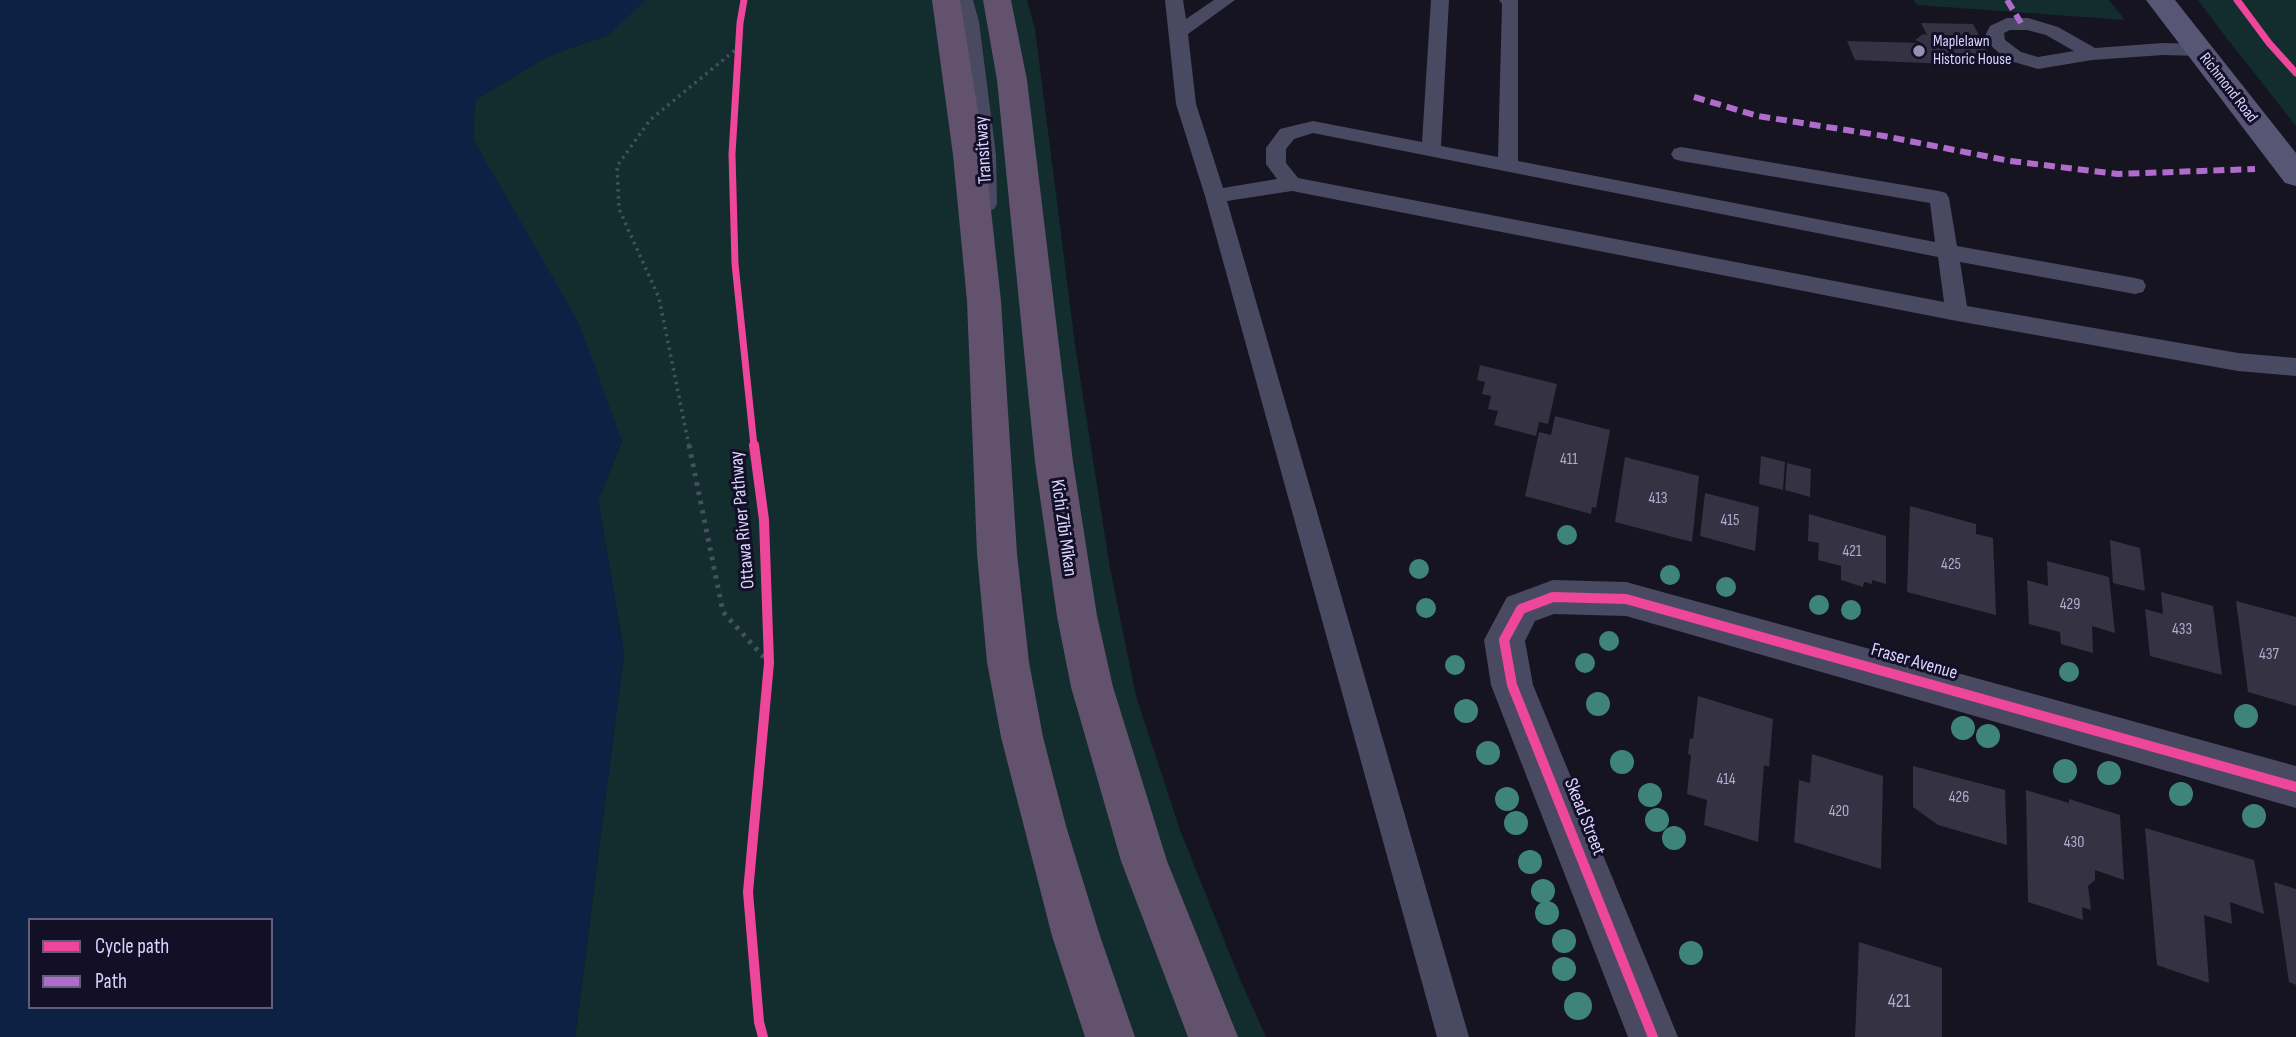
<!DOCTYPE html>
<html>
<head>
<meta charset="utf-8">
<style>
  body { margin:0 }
  #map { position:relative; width:2296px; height:1037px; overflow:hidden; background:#161421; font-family:"Sofia Sans Condensed",sans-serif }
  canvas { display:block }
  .legend { position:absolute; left:28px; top:918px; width:245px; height:91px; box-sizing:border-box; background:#130f26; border:2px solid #625e7d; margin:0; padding:9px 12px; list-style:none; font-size:21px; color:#d9d4ff }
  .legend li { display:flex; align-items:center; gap:14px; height:35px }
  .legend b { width:35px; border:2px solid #625e7d }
</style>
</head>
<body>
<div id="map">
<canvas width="2296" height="1037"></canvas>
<ul class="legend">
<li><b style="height:9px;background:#ed469a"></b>Cycle path</li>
<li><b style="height:9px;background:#b06ccc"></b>Path</li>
</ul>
</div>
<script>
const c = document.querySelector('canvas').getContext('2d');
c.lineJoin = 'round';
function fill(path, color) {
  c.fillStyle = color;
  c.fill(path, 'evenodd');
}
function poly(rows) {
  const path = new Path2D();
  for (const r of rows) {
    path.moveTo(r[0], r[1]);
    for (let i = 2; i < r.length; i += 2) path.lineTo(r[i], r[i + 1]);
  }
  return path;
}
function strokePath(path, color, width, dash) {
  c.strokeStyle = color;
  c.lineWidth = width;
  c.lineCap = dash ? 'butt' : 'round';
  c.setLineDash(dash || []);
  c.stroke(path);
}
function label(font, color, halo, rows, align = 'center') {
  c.font = font + ' "Sofia Sans Condensed",sans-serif';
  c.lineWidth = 6;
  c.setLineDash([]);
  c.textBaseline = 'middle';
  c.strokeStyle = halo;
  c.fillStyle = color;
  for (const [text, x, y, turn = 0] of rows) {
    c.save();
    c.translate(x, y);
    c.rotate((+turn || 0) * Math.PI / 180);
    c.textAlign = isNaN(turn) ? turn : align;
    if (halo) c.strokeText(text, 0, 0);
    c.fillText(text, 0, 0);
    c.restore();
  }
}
fill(poly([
  [645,0,1027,0,1035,29,1076,352,1110,568,1136,696,1180,830,1239,977,1266,1037,575,1037,624,653,598,500,622,441,473,139,475,100,548,56,608,35],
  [1914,0,2109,0,2125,20,1917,5],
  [2198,0,2296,0,2296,126,2225,36]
]), '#132c2d');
fill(poly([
  [0,0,645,0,608,35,548,56,475,100,473,139,578,321,622,441,598,500,624,653,575,1037,0,1037],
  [30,920,271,920,271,1007,30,1007]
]), '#0d2144');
fill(poly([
  [1921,23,1973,24,1995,66,1855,60,1847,41,1922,43,1915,40,1923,34,1927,35],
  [1480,365,1557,384,1548,424,1539,422,1536,436,1494,425,1498,411,1488,409,1491,396,1482,394,1485,382,1477,380],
  [1555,416,1610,430,1596,508,1592,507,1591,514,1525,496,1539,432,1551,435],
  [1761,456,1785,462,1783,490,1759,484],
  [1625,457,1699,476,1692,542,1615,522],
  [1787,463,1811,469,1810,497,1785,490],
  [1705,493,1759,507,1755,551,1700,536],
  [1910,506,1976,524,1976,534,1993,538,1996,615,1907,592],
  [1809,514,1886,536,1886,584,1872,580,1872,584,1864,582,1863,587,1841,580,1841,566,1818,560,1819,543,1808,541],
  [2110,540,2140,548,2145,591,2113,583],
  [2047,561,2109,577,2115,633,2092,626,2093,653,2061,644,2060,632,2029,624,2027,580,2048,586],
  [2161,592,2213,606,2222,675,2150,656,2145,609,2163,614],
  [2236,601,2296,617,2296,706,2248,692],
  [1698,696,1773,719,1769,767,1764,765,1758,842,1704,825,1707,800,1687,794,1691,755,1688,754,1690,738,1693,739],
  [1812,754,1883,776,1881,869,1794,842,1799,780,1810,783],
  [1913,766,2005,790,2007,845,1938,825,1913,807],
  [2026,790,2069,803,2069,799,2120,815,2124,880,2095,870,2095,880,2088,886,2091,910,2082,907,2083,920,2028,902],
  [2145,828,2254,860,2264,914,2230,902,2232,924,2204,915,2209,983,2157,965],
  [2274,882,2296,889,2296,985,2289,982],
  [1859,942,1942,968,1942,1037,1855,1037]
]), '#343243');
strokePath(poly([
  [689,446,659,298,619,209,617,166,650,120,740,46]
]), '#44505f', 3.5, [2.5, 4.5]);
strokePath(poly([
  [689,445,723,612,769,663]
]), '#44505f', 5, [3.5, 6]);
fill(poly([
  [955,0,973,0,979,22,996,155,997,204,994,209,987,211,980,209,977,204,976,155,961,22,955,0],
  [1165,0,1183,0,1186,19,1214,0,1235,0,1188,34,1196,104,1223,188,1277,179,1266,164,1266,148,1280,129,1313,121,1422,142,1431,0,1449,0,1441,146,1498,157,1502,4,1499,0,1518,0,1518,161,1935,242,1930,203,1681,161,1674,159,1671,154,1674,149,1681,147,1939,191,1946,193,1949,198,1957,246,2135,278,2143,280,2146,286,2143,292,2135,294,1960,262,1967,306,2238,353,2296,358,2296,376,2238,371,1957,321,1292,191,1227,201,1469,1037,1437,1037,1205,196,1176,104,1165,0],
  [1313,133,1938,257,1944,302,1298,178,1286,163,1286,149,1294,139,1313,133],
  [2007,18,2028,18,2058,27,2095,48,2163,43,2199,44,2208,50,2199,56,2163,55,2092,60,2038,69,2007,60,1988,43,1985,36,1990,26,2007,18],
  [2010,30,2027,30,2046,35,2074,51,2038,57,2021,52,2005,40,2004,33,2010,30]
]), '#4a4962');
fill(poly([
  [1553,580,1626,582,2296,766,2296,808,1626,616,1554,614,1535,621,1525,641,1533,685,1678,1037,1628,1037,1491,685,1484,640,1507,597,1553,580]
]), '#4a4962');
fill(poly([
  [2146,0,2175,0,2296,153,2296,186,2285,183,2146,0]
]), '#575674');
fill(poly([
  [932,0,960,0,985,155,1001,301,1017,554,1029,662,1043,737,1066,826,1100,936,1135,1037,1085,1037,1052,936,1001,737,987,662,977,554,967,301,953,155,932,0],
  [983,0,1011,0,1027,80,1073,462,1097,616,1113,687,1167,861,1238,1037,1188,1037,1121,861,1071,687,1057,616,1035,462,997,80,983,0]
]), '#62526e');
strokePath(poly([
  [2007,0,2021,23],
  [1694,97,1758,116,1884,136,2010,161,2118,174,2255,169]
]), '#b06ccc', 6, [11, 6]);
strokePath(poly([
  [744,0,740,23,732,154,735,264,754,446],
  [2237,0,2269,43,2296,73]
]), '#ed469a', 7);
strokePath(poly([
  [754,445,764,520,769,663,748,892,759,1022,763,1037],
  [1653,1037,1512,685,1504,640,1521,609,1553,597,1626,599,2296,787]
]), '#ed469a', 10);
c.fillStyle = '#3e8478';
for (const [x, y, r] of [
  [1567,535,10],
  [1419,569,10],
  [1670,575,10],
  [1726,587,10],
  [1819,605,10],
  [1426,608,10],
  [1851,610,10],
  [1609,641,10],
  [1585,663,10],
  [1455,665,10],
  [2069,672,10],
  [1598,704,12],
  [1466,711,12],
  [2246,716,12],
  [1963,728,12],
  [1988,736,12],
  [1488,753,12],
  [1622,762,12],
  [2065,771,12],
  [2109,773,12],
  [2181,794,12],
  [1650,795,12],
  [1507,799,12],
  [2254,816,12],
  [1657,820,12],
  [1516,823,12],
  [1674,838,12],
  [1530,862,12],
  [1543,891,12],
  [1547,913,12],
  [1564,941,12],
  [1691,953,12],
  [1564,969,12],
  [1578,1006,14]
]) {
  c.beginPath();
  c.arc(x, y, r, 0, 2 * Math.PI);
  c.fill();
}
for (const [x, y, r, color] of [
  [1919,51,7,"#9591b1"]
]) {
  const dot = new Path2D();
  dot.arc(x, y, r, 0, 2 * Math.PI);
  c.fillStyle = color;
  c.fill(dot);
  strokePath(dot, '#130f26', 2.5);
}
label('16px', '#d9d4ff', '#130f26', [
  ["Maplelawn",1933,42],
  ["Historic House",1933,60]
], 'left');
label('16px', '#d9d4ff', '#130f26', [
  ["Richmond Road",2228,88,52]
]);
label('16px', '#b0acd0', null, [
  ["411",1569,460],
  ["413",1658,499],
  ["415",1730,521],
  ["421",1852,552],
  ["425",1951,565],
  ["429",2070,605],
  ["433",2182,630],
  ["437",2269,655],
  ["414",1726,780],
  ["426",1959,798],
  ["420",1839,812],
  ["430",2074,843]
]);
label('19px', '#d9d4ff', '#130f26', [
  ["Transitway",984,150,-94],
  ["Ottawa River Pathway",743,520,-95],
  ["Kichi Zībī Mīkan",1063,528,82],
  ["Fraser Avenue",1914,662,16],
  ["Skead Street",1584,817,68]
]);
label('19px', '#b0acd0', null, [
  ["421",1899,1002]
]);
</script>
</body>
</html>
